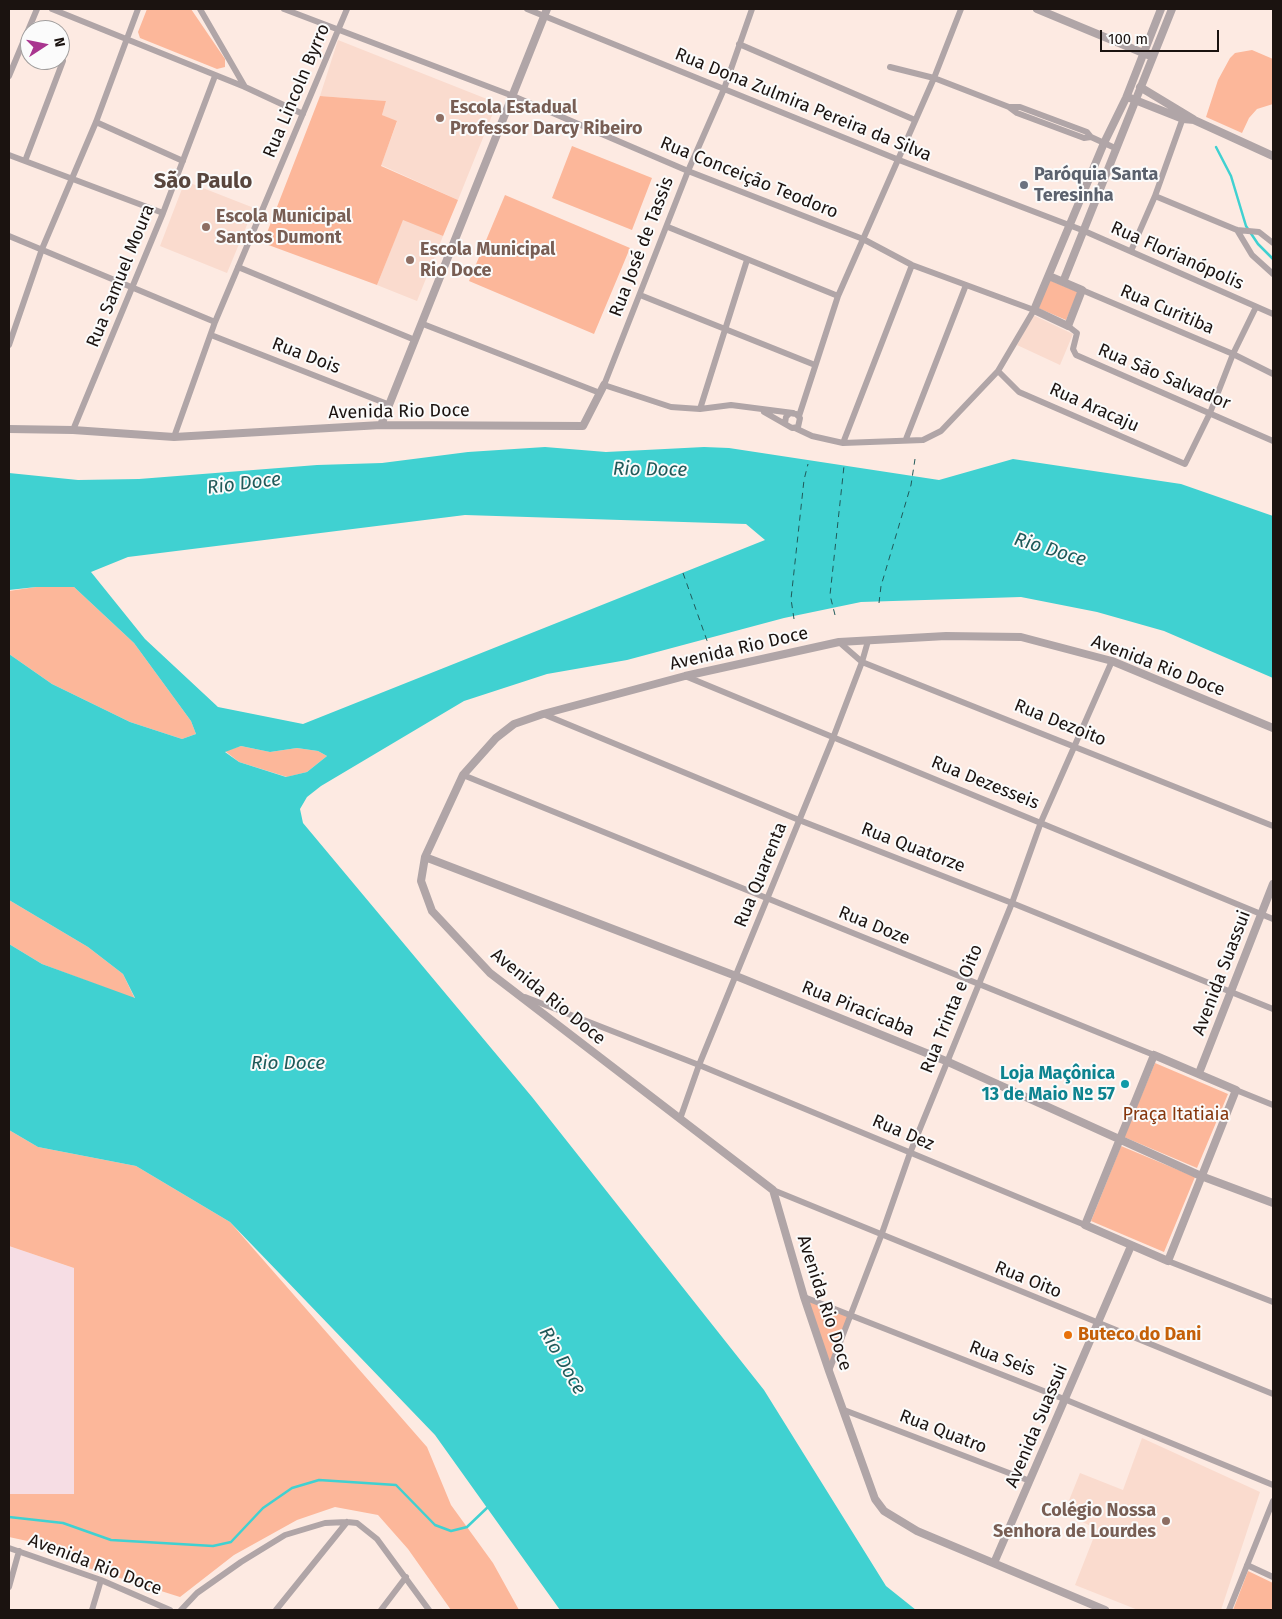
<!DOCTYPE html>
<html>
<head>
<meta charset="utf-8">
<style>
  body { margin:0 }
  #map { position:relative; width:1282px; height:1619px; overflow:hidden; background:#fdeae2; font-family:"Fira Sans",sans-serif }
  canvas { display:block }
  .frame { position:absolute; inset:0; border:10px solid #1b1310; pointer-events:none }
  .north { position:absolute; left:20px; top:20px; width:50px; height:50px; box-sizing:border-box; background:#fbfbfb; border:1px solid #a19e9d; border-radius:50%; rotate:79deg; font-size:14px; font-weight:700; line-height:20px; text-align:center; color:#1b1310 }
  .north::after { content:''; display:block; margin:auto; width:18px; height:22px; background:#a9358f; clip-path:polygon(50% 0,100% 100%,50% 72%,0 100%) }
  .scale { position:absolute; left:1100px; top:30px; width:119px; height:22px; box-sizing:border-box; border:2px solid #1b1310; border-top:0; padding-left:6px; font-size:15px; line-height:18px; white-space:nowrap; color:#1b1310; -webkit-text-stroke:4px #fbfbfb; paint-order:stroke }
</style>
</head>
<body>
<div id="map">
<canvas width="1282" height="1619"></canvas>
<div class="frame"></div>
<div class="north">N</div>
<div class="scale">100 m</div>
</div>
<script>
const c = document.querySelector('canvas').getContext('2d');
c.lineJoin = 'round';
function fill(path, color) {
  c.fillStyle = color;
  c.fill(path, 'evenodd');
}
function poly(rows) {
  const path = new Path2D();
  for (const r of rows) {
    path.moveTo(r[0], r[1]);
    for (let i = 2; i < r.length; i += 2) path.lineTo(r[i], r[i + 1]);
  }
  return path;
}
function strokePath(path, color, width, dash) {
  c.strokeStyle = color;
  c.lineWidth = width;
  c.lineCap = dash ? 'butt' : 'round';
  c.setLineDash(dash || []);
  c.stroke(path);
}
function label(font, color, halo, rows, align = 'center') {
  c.font = font + ' "Fira Sans",sans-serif';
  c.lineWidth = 4;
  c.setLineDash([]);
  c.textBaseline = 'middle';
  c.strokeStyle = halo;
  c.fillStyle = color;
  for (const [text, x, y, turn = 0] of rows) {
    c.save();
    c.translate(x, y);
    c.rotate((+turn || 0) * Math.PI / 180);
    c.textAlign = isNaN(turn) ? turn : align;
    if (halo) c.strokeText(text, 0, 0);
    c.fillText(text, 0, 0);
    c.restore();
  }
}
fill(poly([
  [338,40,497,103,458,200,381,165,397,122,382,115,386,101,320,96],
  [185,181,254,208,227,273,160,246],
  [403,219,443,236,417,301,377,285],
  [1033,315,1073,334,1060,365,1017,345],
  [1142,1438,1260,1492,1221,1610,1138,1610,1075,1585,1097,1529,1064,1513,1080,1473,1123,1490]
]), '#fadbce');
fill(poly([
  [9,1246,74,1268,74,1495,9,1494]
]), '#f6dde4');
fill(poly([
  [147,9,191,9,225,59,225,67,217,69,140,38,138,32],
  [1252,50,1273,59,1273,104,1257,109,1249,118,1242,133,1206,117,1218,80,1230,58,1235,53],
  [320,96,386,101,382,115,397,121,381,166,458,200,443,236,403,220,377,285,263,243],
  [572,146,652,178,632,230,552,198],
  [505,195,630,248,594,334,469,281],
  [1049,280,1078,292,1066,320,1038,308],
  [36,587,74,587,134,643,191,721,196,734,182,739,130,722,52,684,9,654,9,591],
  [241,746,270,752,297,748,318,751,327,756,307,772,287,777,239,762,225,751],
  [9,900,88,947,123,974,135,999,42,964,9,944],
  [1155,1063,1228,1094,1197,1168,1124,1137],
  [9,1130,38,1147,136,1166,230,1222,427,1447,451,1505,493,1563,519,1610,451,1610,408,1549,378,1515,335,1507,297,1520,234,1555,180,1597,85,1567,32,1542,9,1537,9,1494,74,1494,74,1268,9,1246],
  [1121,1146,1195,1177,1164,1252,1091,1221],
  [804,1297,851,1317,829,1371],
  [1248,1571,1273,1583,1273,1610,1233,1610]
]), '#fcb79a');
fill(poly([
  [545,447,606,452,704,447,729,448,939,480,1013,459,1181,484,1273,516,1273,678,1164,631,1097,612,1021,597,861,602,784,618,627,660,547,674,464,701,321,786,307,797,300,809,303,823,532,1097,764,1390,886,1586,916,1610,560,1610,435,1435,230,1222,136,1166,38,1147,9,1130,9,944,42,964,135,998,123,974,88,947,9,900,9,654,52,684,130,722,182,739,196,734,191,721,134,643,74,587,36,587,9,590,9,473,78,480,139,479,317,465,382,463,468,452],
  [465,515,746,524,765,540,303,724,218,707,145,639,91,572,128,557],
  [241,746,270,752,297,748,318,751,327,756,307,772,286,777,239,762,225,752]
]), '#40d1d1');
strokePath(poly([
  [1216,147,1231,176,1246,226,1258,244,1273,259],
  [9,1517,63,1523,111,1540,213,1546,231,1542,263,1508,292,1488,319,1480,396,1485,435,1525,451,1531,467,1527,489,1506]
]), '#40d1d1', 2.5);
strokePath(poly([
  [683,573,710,649],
  [879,603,881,586,911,485,915,459],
  [835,615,830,595,844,466],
  [794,619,791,599,804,480,808,464]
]), '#205a5a', 1, [6, 5]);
strokePath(poly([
  [52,9,245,87,303,114],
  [200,9,245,87],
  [284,9,513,96,688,171,863,239,912,265,1034,310,998,371,941,431,923,440,843,443,812,436,795,428],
  [527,9,899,160,1082,230,1273,314],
  [752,9,724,89,688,171,604,385,671,407,700,409,731,405,793,413],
  [739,44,915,120],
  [890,67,934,78,1009,107,1017,113,1084,138,1091,137],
  [9,76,37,9],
  [1009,107,1020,107,1087,132,1091,137,1115,148],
  [96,122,183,161],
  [9,155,163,213],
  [25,161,63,61],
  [1155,196,1237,230,1259,232,1273,243],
  [668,227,838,296],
  [1237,230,1252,255,1273,274],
  [9,236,215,322],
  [1131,251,1155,196,1184,115],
  [238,267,415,340],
  [1082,290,1233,354,1273,374],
  [640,295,815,365],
  [423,324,600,393],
  [1068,326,1077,333,1073,349,1076,355,1273,441],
  [211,335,390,405],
  [9,345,42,249,96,122,138,9],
  [998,371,1019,392,1185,464,1210,413,1233,354,1256,307],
  [700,409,747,260],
  [764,412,792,428,798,427,800,418,796,414,790,413,786,417,785,423],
  [799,416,838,296,934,78,961,9],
  [73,430,163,213,215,76],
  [174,437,215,322,347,9],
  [906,439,966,285],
  [843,443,912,265],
  [839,642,862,662,1273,826],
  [685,676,1273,919],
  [543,714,799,820,1012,903,1273,1009],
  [463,775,1154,1055],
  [525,997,699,1065,1085,1225],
  [1236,1090,1273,1105],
  [680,1119,699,1065,833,738,862,662,868,641],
  [773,1190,1273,1394],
  [1168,1261,1273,1302],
  [804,1297,1064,1399,1273,1485],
  [829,1371,881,1236,910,1153,1012,903,1041,822,1112,661],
  [844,1410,1030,1481],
  [9,1548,101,1580,170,1610],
  [1247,1565,1273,1577],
  [9,1587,19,1551],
  [92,1610,101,1580],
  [181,1610,197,1593,241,1562,285,1535,325,1523,347,1522,357,1523,377,1539,429,1610],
  [276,1610,347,1522],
  [381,1610,406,1577],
  [1229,1610,1273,1501]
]), '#b0a5a7', 6);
strokePath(poly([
  [1037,9,1148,55],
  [1140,87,1193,119],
  [1130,98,1183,119,1194,120,1273,156],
  [1049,276,1082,290,1068,326,1034,310,1104,143,1126,98,1161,9],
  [1063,282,1172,9],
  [381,425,547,9],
  [9,429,73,430,174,437,381,425,583,426,604,385],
  [425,857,736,976,946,1061,1201,1176,1273,1203],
  [1154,1055,1236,1090,1168,1261,1085,1225,1154,1055],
  [1199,1073,1273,884],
  [994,1563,1131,1246],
  [1105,1610,917,1531,884,1511,875,1499,829,1371,804,1297,773,1190,490,973,432,911,421,881,425,857,463,775,496,738,514,724,543,714,685,676,839,642,946,636,1021,637,1112,661,1273,728]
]), '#b0a5a7', 8);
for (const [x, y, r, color] of [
  [440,118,5,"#8d6e63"],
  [1024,185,5,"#6b7280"],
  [206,227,5,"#8d6e63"],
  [410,260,5,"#8d6e63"],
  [1125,1084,5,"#0f9aa8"],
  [1068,1335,5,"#e8710a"],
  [1166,1521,5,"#8d6e63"]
]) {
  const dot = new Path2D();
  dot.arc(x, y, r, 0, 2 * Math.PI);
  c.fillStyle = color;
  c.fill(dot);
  strokePath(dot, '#fbfbfb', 2);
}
label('18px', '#1b1310', '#fbfbfb', [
  ["Rua Lincoln Byrro",297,91,-67],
  ["Rua Dona Zulmira Pereira da Silva",803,105,22],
  ["Rua Conceição Teodoro",749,178,22],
  ["Rua José de Tassis",642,247,-69],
  ["Rua Florianópolis",1177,256,24],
  ["Rua Samuel Moura",121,276,-68],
  ["Rua Curitiba",1167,310,23],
  ["Rua Dois",306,356,21],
  ["Rua São Salvador",1164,377,23],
  ["Rua Aracaju",1094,408,24],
  ["Avenida Rio Doce",399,412,-1],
  ["Avenida Rio Doce",739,649,-13],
  ["Avenida Rio Doce",1158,666,21],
  ["Rua Dezoito",1060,723,22],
  ["Rua Dezesseis",985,783,22],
  ["Rua Quatorze",913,848,21],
  ["Rua Quarenta",761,875,-68],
  ["Rua Doze",874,926,22],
  ["Avenida Suassui",1222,973,-69],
  ["Avenida Rio Doce",548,997,39],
  ["Rua Piracicaba",858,1009,22],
  ["Rua Trinta e Oito",952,1009,-68],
  ["Rua Dez",903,1133,23],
  ["Rua Oito",1028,1280,22],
  ["Avenida Rio Doce",824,1303,72],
  ["Rua Seis",1002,1359,21],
  ["Avenida Suassui",1037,1426,-67],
  ["Rua Quatro",943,1432,21],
  ["Avenida Rio Doce",95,1565,21]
]);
label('bold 18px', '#785e54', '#fbfbfb', [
  ["Escola Estadual",450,108],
  ["Professor Darcy Ribeiro",450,129],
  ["Escola Municipal",216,217],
  ["Santos Dumont",216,238],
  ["Escola Municipal",420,250],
  ["Rio Doce",420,271],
  ["Colégio Nossa",1156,1511,"right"],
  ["Senhora de Lourdes",1156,1532,"right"]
], 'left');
label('bold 18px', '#5b616d', '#fbfbfb', [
  ["Paróquia Santa",1034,175],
  ["Teresinha",1034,196]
], 'left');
label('bold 18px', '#0d838f', '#fbfbfb', [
  ["Loja Maçônica",1115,1074],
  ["13 de Maio Nº 57",1115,1095]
], 'right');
label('18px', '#86370d', '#fbfbfb', [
  ["Praça Itatiaia",1176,1115]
]);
label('bold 18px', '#c56008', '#fbfbfb', [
  ["Buteco do Dani",1078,1335]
], 'left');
label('italic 19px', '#205a5a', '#fbfbfb', [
  ["Rio Doce",650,470,1],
  ["Rio Doce",244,484,-7],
  ["Rio Doce",1050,550,17],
  ["Rio Doce",288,1064],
  ["Rio Doce",562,1361,60]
]);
label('bold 22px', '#58453d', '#fbfbfb', [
  ["São Paulo",203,182]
]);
</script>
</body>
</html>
